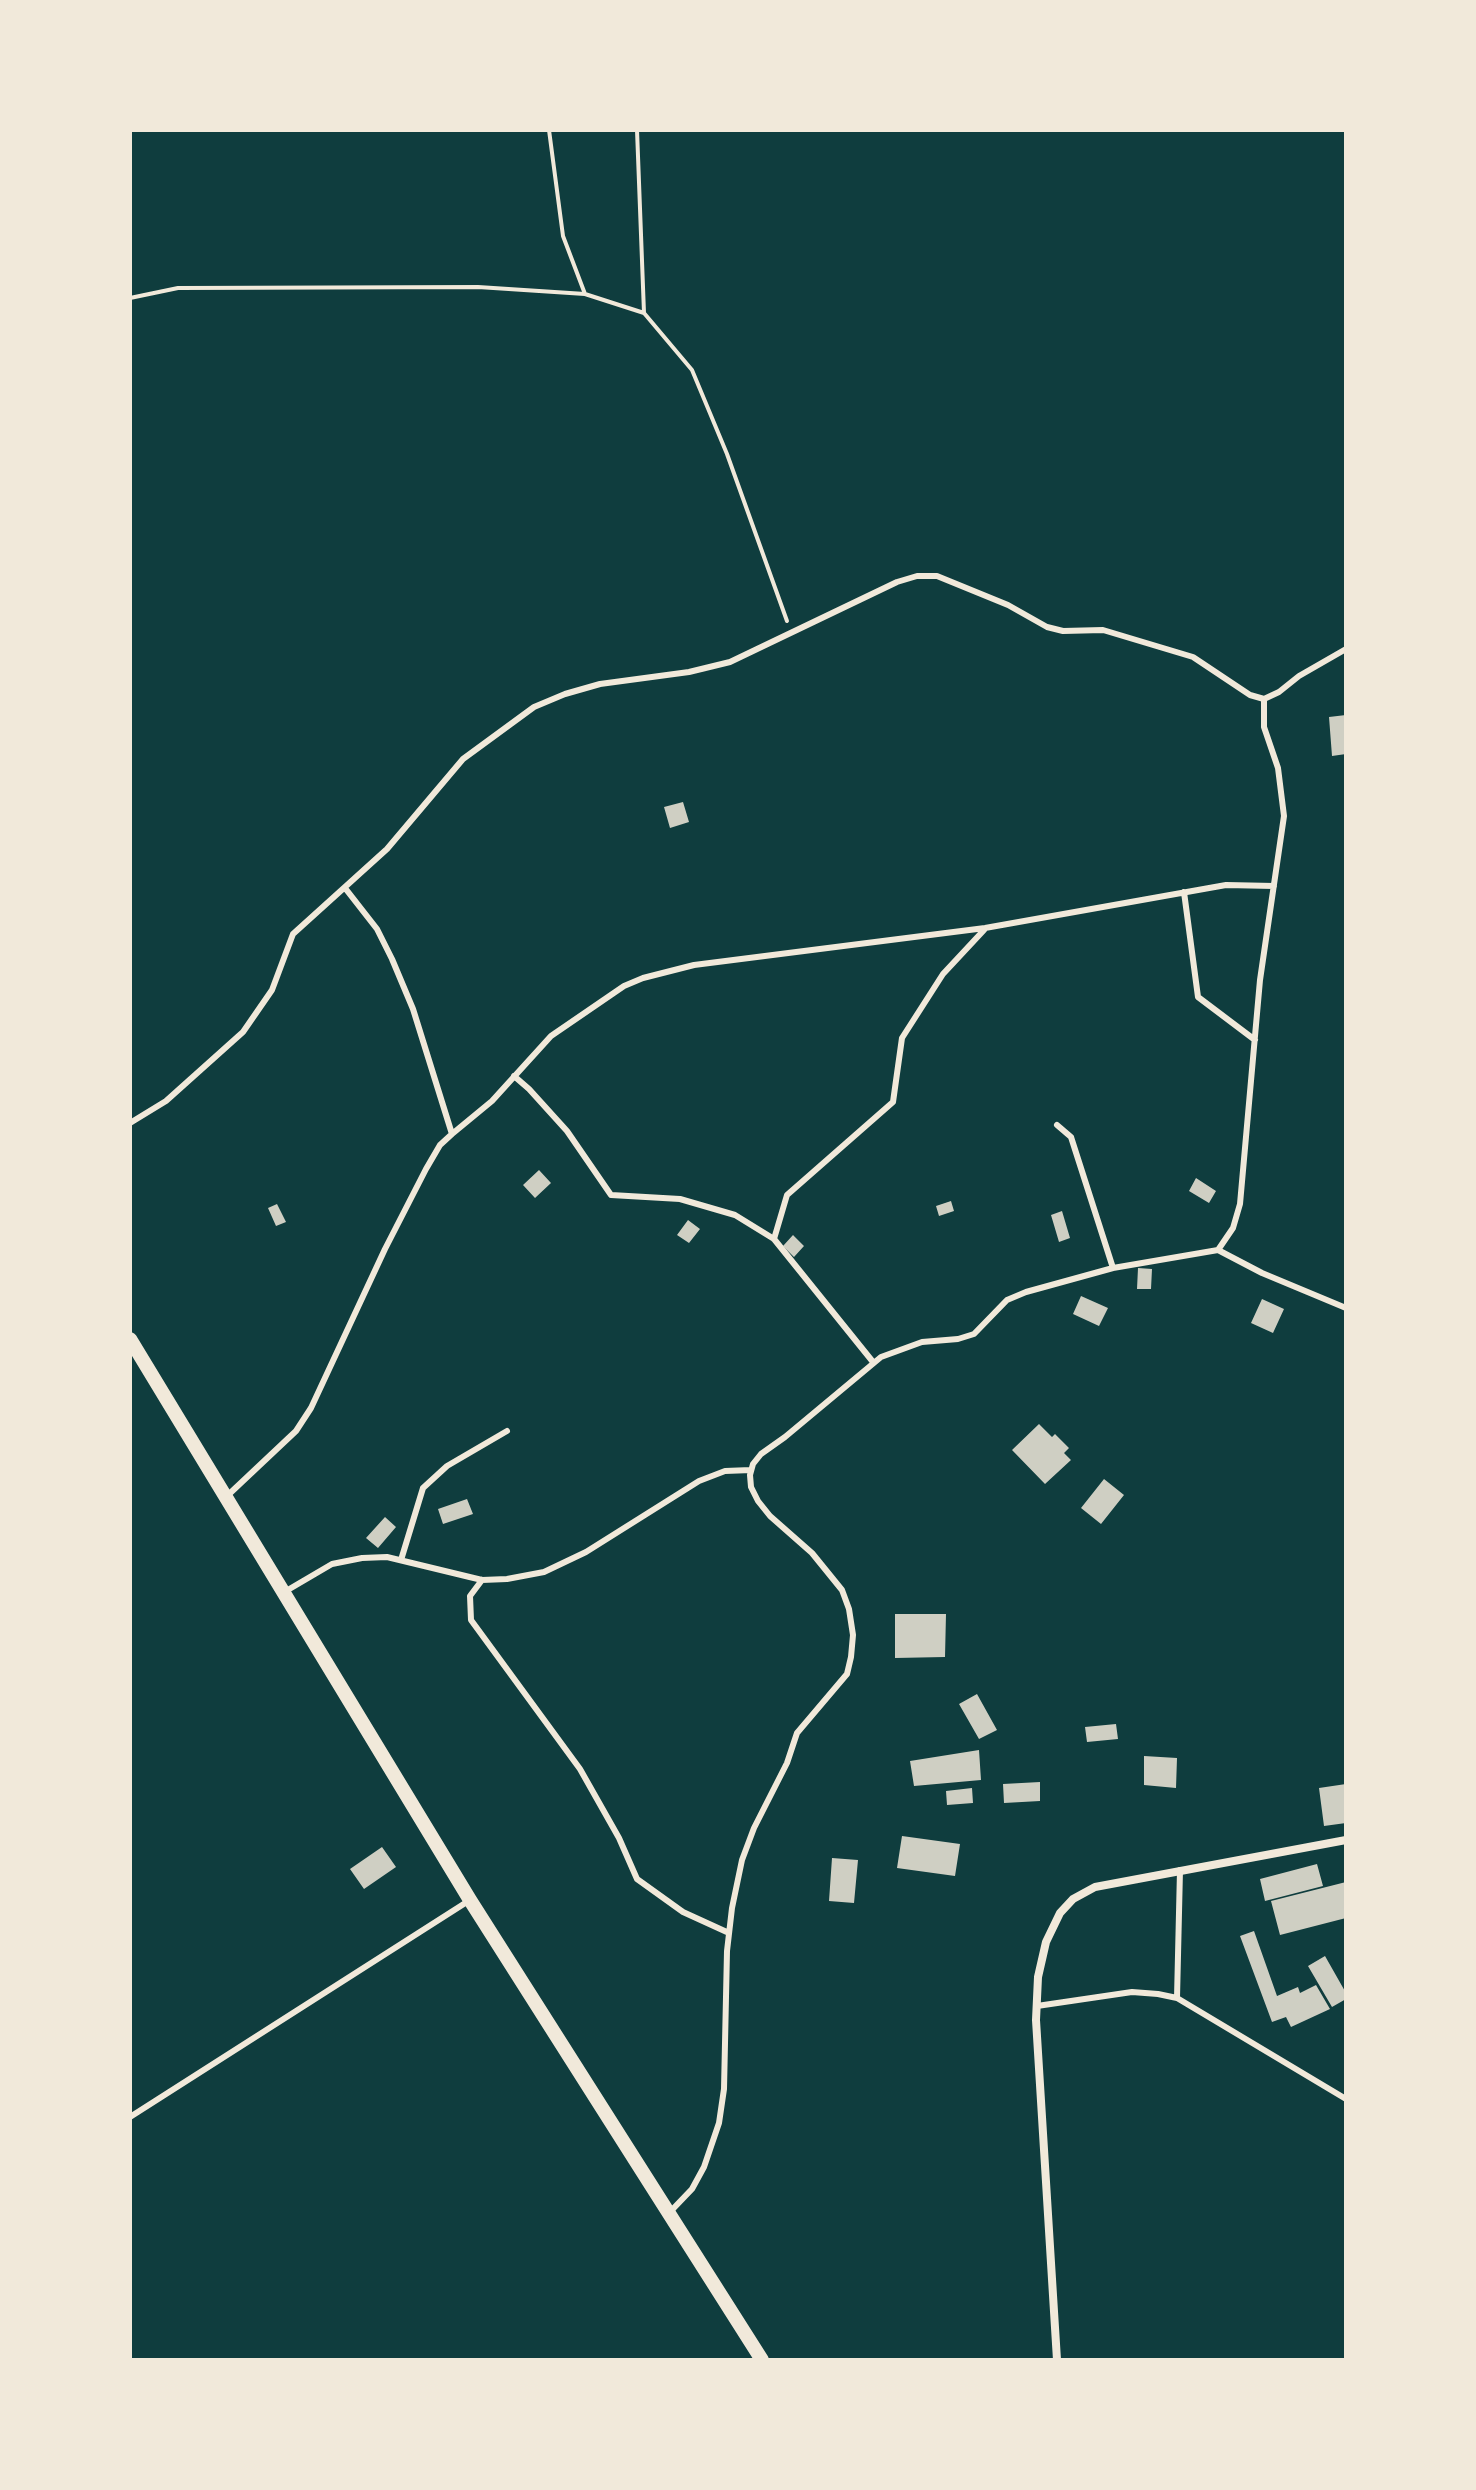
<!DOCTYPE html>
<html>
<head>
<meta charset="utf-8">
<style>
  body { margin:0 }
  #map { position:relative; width:1476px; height:2490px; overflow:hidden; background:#0f3d3e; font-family:"Roboto Condensed",sans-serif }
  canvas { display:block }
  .frame { position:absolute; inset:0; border:132px solid #f1e9da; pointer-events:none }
</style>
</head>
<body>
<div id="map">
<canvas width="1476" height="2490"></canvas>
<div class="frame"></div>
</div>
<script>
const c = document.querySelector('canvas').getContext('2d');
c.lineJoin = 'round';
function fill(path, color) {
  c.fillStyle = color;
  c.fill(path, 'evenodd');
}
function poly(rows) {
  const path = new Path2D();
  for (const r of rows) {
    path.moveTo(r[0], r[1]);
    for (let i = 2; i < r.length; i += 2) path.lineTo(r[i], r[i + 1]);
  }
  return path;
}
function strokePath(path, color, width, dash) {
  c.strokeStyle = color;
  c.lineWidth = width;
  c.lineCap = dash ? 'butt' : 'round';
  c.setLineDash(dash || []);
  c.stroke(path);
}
fill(poly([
  [1346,715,1346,754,1332,756,1329,717],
  [683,802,689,822,670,828,664,807],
  [539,1170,551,1183,535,1198,523,1185],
  [1196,1178,1216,1191,1209,1203,1189,1191],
  [951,1201,954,1211,939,1216,936,1206],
  [277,1204,286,1222,276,1226,268,1208],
  [1062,1211,1070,1238,1059,1242,1051,1215],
  [688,1220,700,1229,689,1243,677,1235],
  [793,1235,804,1246,794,1257,783,1246],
  [1138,1268,1152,1269,1151,1289,1137,1289],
  [1081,1296,1108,1308,1099,1326,1073,1314],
  [1262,1299,1284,1309,1273,1333,1251,1323],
  [1039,1424,1052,1437,1055,1434,1069,1448,1064,1453,1071,1460,1045,1484,1012,1450],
  [1104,1479,1124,1495,1101,1524,1081,1508],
  [467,1499,473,1514,443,1524,438,1509],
  [385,1517,396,1527,378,1548,366,1538],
  [895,1614,946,1614,945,1657,895,1658],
  [977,1694,997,1730,979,1739,959,1704],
  [1116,1724,1118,1739,1087,1742,1085,1727],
  [979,1750,981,1780,914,1786,910,1761],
  [1144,1756,1177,1758,1176,1788,1144,1785],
  [1040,1782,1040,1801,1004,1803,1003,1784],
  [1346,1784,1346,1823,1324,1826,1319,1788],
  [972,1788,973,1803,947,1805,946,1791],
  [902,1836,960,1844,955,1876,897,1868],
  [382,1847,396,1867,364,1889,350,1869],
  [832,1858,858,1860,854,1903,829,1901],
  [1317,1864,1323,1886,1265,1901,1260,1879],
  [1346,1882,1346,1918,1280,1935,1271,1901],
  [1254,1931,1277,1996,1298,1987,1300,1993,1316,1985,1330,2009,1291,2027,1286,2017,1272,2022,1240,1936],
  [1325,1956,1346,1993,1346,1999,1332,2007,1308,1966]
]), '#cfcfc3');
strokePath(poly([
  [549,130,563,236,585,294,644,313,692,370,727,454,787,621],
  [637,130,644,313],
  [130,298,178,288,478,287,585,294]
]), '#f1e9da', 4);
strokePath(poly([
  [1184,892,1198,997,1255,1040],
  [514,1076,529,1089,567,1131,611,1195,680,1199,735,1215,774,1239,873,1362],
  [130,1123,166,1101,243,1032,272,990,293,934,387,849,463,759,534,707,565,694,600,684,689,672,730,662,897,582,917,576,937,576,1008,605,1047,627,1063,631,1103,630,1193,657,1250,695,1264,699,1279,692,1299,676,1346,649],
  [1057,1125,1071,1137,1113,1268],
  [452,1134,492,1101,551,1036,624,986,643,978,694,965,985,928,1226,885,1274,886],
  [774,1239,787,1195,893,1102,902,1038,943,974,984,930],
  [1218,1250,1262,1273,1346,1308],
  [227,1496,296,1431,311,1408,385,1249,426,1169,440,1145,452,1134,413,1009,392,959,377,929,345,888],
  [401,1560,423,1488,447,1466,507,1431],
  [482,1580,470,1596,471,1620,580,1769,619,1838,637,1879,683,1912,729,1933],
  [286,1591,332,1564,362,1558,387,1557,482,1580,507,1579,544,1572,586,1552,699,1481,725,1471,751,1470],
  [1177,1998,1180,1870],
  [1037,2006,1132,1992,1158,1994,1177,1998,1346,2099],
  [130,2117,470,1900],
  [670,2212,692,2189,704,2167,719,2123,724,2089,727,1951,732,1908,742,1860,754,1828,787,1763,797,1733,847,1674,851,1657,853,1635,849,1609,842,1590,812,1553,770,1516,758,1501,751,1487,750,1475,753,1464,761,1454,785,1437,881,1357,922,1342,958,1339,974,1334,1007,1300,1026,1292,1113,1268,1218,1250,1233,1228,1240,1204,1260,980,1284,816,1278,768,1264,727,1264,699]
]), '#f1e9da', 6);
strokePath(poly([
  [1057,2360,1036,2020,1038,1977,1046,1942,1060,1913,1073,1899,1095,1887,1346,1840]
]), '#f1e9da', 8);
strokePath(poly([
  [130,1339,470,1900,762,2360]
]), '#f1e9da', 14);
</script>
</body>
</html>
